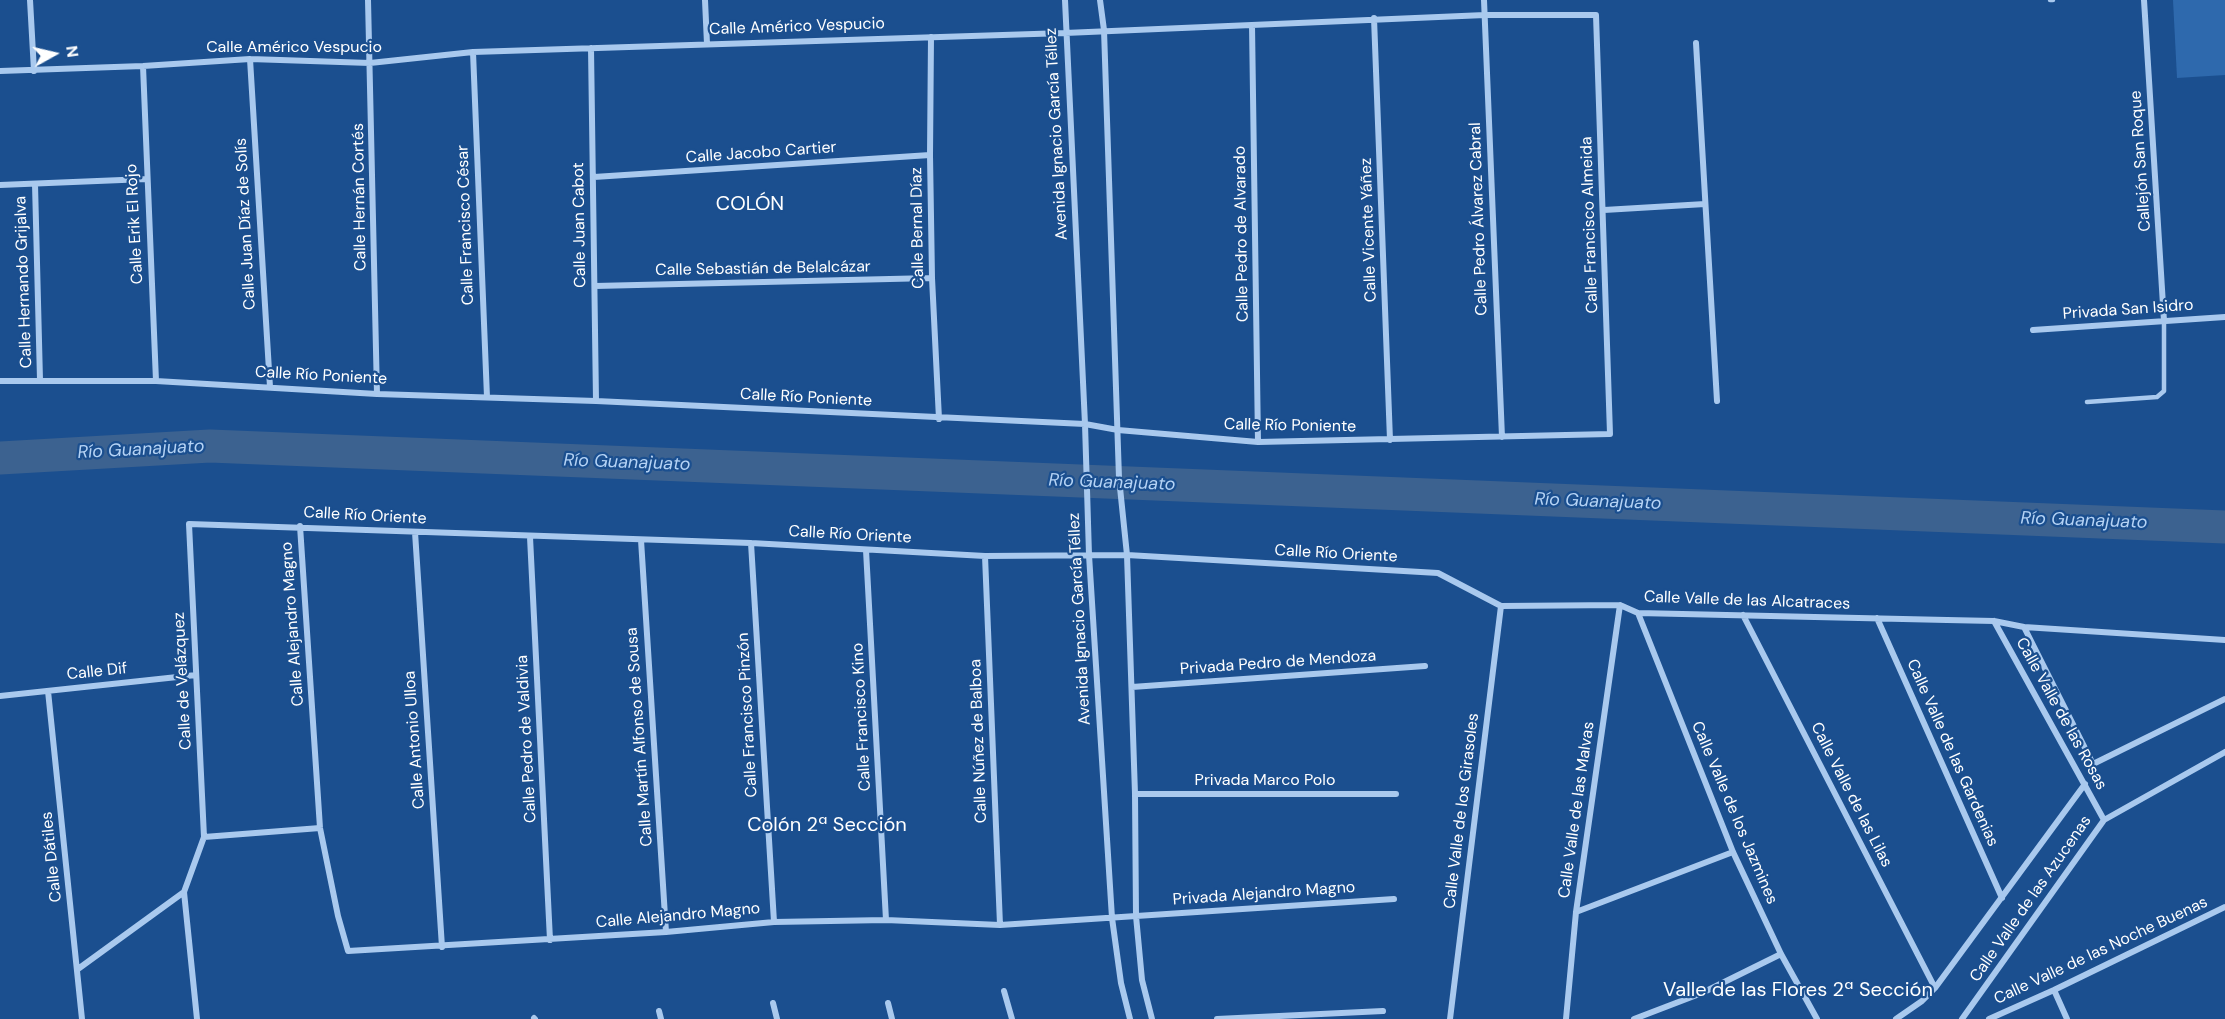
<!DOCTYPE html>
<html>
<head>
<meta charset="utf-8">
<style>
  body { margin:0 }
  #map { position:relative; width:2225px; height:1019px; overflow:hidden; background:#1b4f8f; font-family:"DM Sans",sans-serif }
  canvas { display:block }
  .north { position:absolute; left:24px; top:24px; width:60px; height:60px; -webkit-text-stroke:4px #1b4f8f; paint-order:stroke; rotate:82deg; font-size:16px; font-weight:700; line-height:24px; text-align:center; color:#fff }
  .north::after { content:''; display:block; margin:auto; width:21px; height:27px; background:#fff; clip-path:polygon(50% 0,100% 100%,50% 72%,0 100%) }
</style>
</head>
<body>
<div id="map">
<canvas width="2225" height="1019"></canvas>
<div class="north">N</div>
</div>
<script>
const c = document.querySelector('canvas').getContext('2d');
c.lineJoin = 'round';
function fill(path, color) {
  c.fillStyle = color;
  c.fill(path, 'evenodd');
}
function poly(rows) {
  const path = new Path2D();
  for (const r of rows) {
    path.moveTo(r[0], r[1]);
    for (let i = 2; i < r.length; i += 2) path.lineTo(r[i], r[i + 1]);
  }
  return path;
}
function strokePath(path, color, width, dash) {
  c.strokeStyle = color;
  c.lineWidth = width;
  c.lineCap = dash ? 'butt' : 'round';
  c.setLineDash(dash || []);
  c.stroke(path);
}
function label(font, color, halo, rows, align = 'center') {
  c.font = font + ' "DM Sans",sans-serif';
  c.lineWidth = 4.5;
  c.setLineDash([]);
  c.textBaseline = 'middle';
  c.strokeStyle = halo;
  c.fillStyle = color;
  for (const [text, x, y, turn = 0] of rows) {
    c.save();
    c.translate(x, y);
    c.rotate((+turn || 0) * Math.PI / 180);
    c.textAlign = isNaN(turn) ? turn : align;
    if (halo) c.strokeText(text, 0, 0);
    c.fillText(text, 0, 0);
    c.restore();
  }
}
fill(poly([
  [2173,0,2225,0,2225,75,2177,78]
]), '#2e69ad');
strokePath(poly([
  [0,458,210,446,2225,527]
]), '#3c6290', 33);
strokePath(poly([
  [2050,0,2053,0],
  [2087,402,2157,397,2164,391,2164,321]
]), '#a9c9ee', 4.5);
strokePath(poly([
  [30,0,34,71],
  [368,0,377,394],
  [705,0,707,44],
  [1065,0,1085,424,1089,555,1112,918,1121,983,1130,1019],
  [1100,0,1104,30,1119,478,1127,555,1135,794,1136,916,1142,980,1152,1019],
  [1484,0,1502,437],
  [2144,0,2164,321],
  [1374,18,1390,440],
  [1252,25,1258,442],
  [931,37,930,155,932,278,939,419],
  [1696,43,1717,401],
  [591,48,596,401],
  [473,52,487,397],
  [250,59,270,387],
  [143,66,156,381],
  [0,71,143,66,250,59,370,63,473,52,1065,33,1485,15,1596,15,1610,434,1258,442,1118,430,1085,424,596,401,377,394,156,381,0,381],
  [594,177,930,155],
  [35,184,40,380],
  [0,185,146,179],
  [1604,210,1705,204],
  [595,286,932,278],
  [2033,330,2225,317],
  [300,526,320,828,338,916,348,951,666,932,774,922,886,920,1000,925,1394,899],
  [415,532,442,947],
  [530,537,550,940],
  [641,540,666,932],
  [751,543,774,922],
  [866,550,886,920],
  [985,556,1000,925],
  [1638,613,1733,852,1781,954,1817,1019],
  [1743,615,1935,988],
  [1877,618,2002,898],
  [1994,621,2104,820],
  [2225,640,2024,627,2093,764,2225,699],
  [1132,687,1425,666],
  [48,691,82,1019],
  [0,696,196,675],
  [1135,794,1396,794],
  [204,837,320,828],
  [1576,912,1733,852],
  [78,969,184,892],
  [2054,990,2067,1019],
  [1004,991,1012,1019],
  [773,1003,777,1019],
  [888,1003,892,1019],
  [659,1011,661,1019],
  [534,1018,535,1019],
  [197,1019,184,892,204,837,189,524,751,543,985,556,1127,555,1438,573,1501,606,1620,605,1638,613,1947,620,1994,621,2024,627],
  [1217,1019,1383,1011],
  [1450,1019,1501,606],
  [1566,1019,1576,912,1620,605],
  [1634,1019,1702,993,1781,954],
  [1896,1019,1922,1001,1935,988,2085,784],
  [1962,1019,2104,820,2225,752],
  [1989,1019,2054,990,2225,907]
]), '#a9c9ee', 6);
label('16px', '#fff', '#1b4f8f', [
  ["Calle Américo Vespucio",797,27,-2],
  ["Calle Américo Vespucio",294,48],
  ["Avenida Ignacio García Téllez",1057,134,-93],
  ["Calle Jacobo Cartier",761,153,-4],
  ["Callejón San Roque",2141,161,-94],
  ["Calle Hernán Cortés",360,197,-91],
  ["Calle Pedro Álvarez Cabral",1479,219,-92],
  ["Calle Erik El Rojo",135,224,-93],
  ["Calle Juan Díaz de Solís",246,224,-93],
  ["Calle Francisco César",466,225,-92],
  ["Calle Juan Cabot",580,225,-91],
  ["Calle Francisco Almeida",1590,225,-92],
  ["Calle Bernal Díaz",918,228,-91],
  ["Calle Vicente Yáñez",1369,230,-92],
  ["Calle Pedro de Alvarado",1242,234,-91],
  ["Calle Sebastián de Belalcázar",763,269,-1],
  ["Calle Hernando Grijalva",24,282,-92],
  ["Privada San Isidro",2128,310,-4],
  ["Calle Río Poniente",321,376,3],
  ["Calle Río Poniente",806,398,3],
  ["Calle Río Poniente",1290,426,1],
  ["Calle Río Oriente",365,516,3],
  ["Calle Río Oriente",850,535,3],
  ["Calle Río Oriente",1336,554,3],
  ["Calle Valle de las Alcatraces",1747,601,2],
  ["Avenida Ignacio García Téllez",1080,619,-93],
  ["Calle Alejandro Magno",293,624,-94],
  ["Privada Pedro de Mendoza",1278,663,-4],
  ["Calle Dif",97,672,-6],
  ["Calle de Velázquez",183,681,-93],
  ["Calle Valle de las Rosas",2061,714,61],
  ["Calle Francisco Pinzón",748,715,-93],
  ["Calle Francisco Kino",862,717,-93],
  ["Calle Martín Alfonso de Sousa",640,737,-94],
  ["Calle Pedro de Valdivia",527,739,-93],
  ["Calle Antonio Ulloa",415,740,-94],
  ["Calle Núñez de Balboa",979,741,-92],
  ["Calle Valle de las Gardenias",1952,753,66],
  ["Privada Marco Polo",1265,781],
  ["Calle Valle de las Lilas",1851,795,63],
  ["Calle Valle de las Malvas",1577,810,-82],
  ["Calle Valle de los Girasoles",1462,811,-83],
  ["Calle Valle de los Jazmines",1734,813,67],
  ["Calle Dátiles",52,857,-96],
  ["Privada Alejandro Magno",1264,894,-4],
  ["Calle Valle de las Azucenas",2031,899,-55],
  ["Calle Alejandro Magno",678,916,-5],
  ["Calle Valle de las Noche Buenas",2101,951,-25]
]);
label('italic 18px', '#b5d3f5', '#1b4f8f', [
  ["Río Guanajuato",141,450,-3],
  ["Río Guanajuato",627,463,2],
  ["Río Guanajuato",1112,483,2],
  ["Río Guanajuato",1598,502,2],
  ["Río Guanajuato",2084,521,2]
]);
label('20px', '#fff', '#1b4f8f', [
  ["COLÓN",750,205],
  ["Colón 2ª Sección",827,826],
  ["Valle de las Flores 2ª Sección",1798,991]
]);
</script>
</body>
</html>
